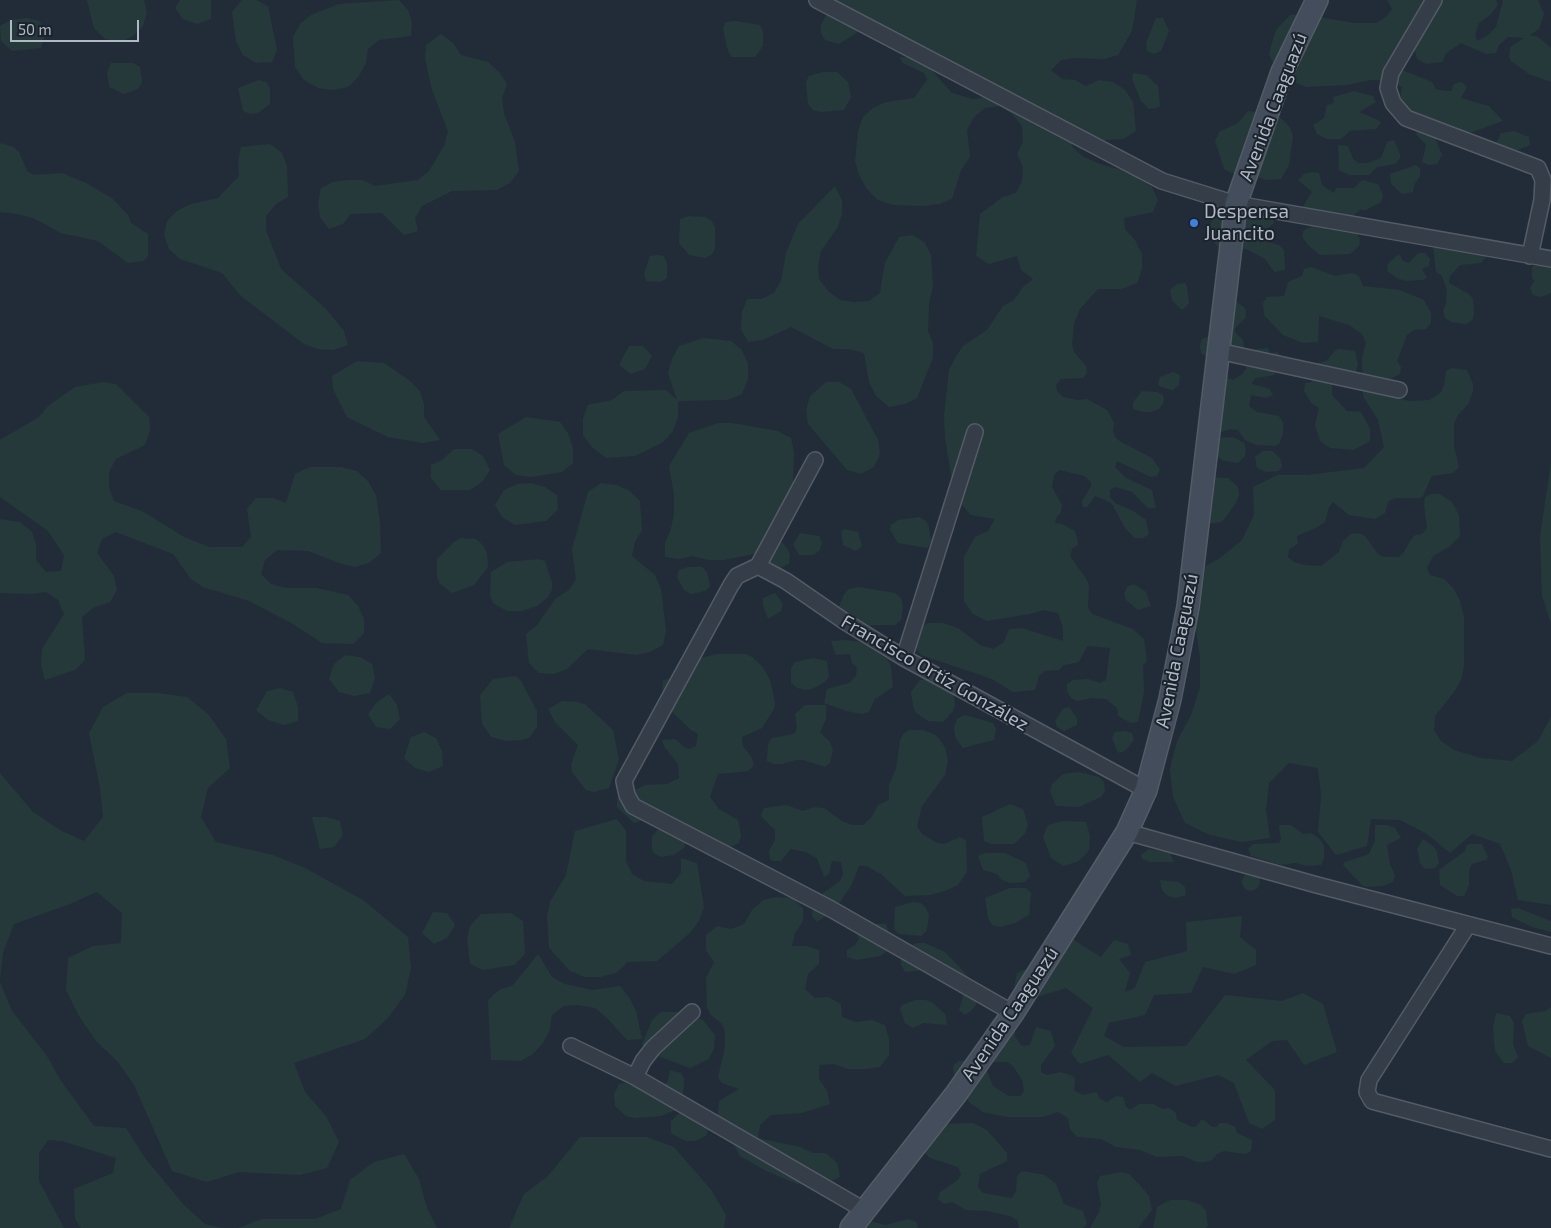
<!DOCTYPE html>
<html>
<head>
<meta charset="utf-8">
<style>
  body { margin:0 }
  #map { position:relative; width:1551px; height:1228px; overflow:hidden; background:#222c38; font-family:"Exo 2",sans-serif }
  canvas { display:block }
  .scale { position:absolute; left:10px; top:20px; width:129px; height:22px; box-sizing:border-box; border:2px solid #b0b8c5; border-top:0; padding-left:6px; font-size:15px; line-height:18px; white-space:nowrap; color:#b0b8c5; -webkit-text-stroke:4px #1b232d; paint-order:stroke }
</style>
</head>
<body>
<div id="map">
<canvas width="1551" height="1228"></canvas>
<div class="scale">50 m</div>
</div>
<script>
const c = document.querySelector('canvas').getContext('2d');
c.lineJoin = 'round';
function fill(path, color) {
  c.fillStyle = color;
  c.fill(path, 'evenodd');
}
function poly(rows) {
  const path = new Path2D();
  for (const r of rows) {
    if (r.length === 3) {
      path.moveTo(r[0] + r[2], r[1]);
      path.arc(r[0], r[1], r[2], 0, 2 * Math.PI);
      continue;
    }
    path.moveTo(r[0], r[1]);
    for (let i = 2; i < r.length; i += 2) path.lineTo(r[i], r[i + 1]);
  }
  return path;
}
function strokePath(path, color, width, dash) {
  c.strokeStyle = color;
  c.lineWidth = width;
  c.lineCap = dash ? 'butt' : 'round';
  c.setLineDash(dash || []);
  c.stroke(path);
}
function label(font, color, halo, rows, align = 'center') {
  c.font = font + ' "Exo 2",sans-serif';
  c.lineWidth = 4;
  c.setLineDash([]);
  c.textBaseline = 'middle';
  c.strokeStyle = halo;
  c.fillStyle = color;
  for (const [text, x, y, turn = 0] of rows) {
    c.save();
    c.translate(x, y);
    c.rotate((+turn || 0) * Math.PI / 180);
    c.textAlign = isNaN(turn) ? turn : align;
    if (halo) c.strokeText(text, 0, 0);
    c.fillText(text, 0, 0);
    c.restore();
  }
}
fill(poly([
  [87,0,144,0,147,13,143,26,133,36,120,42,105,39,94,28],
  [180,0,211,0,211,19,197,24,183,19,175,8],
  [242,0,256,0,268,6,277,50,272,62,256,63,243,55,236,41,232,12],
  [399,0,408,10,412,23,411,36,379,40,368,49,366,63,359,76,348,87,333,90,318,88,304,80,295,67,293,37,300,24,311,15,339,4],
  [817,0,1137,0,1132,31,1118,55,1104,59,1075,58,1061,60,1051,70,1062,79,1075,80,1086,86,1099,80,1113,82,1125,90,1133,102,1136,131,1123,139,1091,141,1065,130,1073,148,1084,157,1100,164,1128,172,1152,187,1158,200,1153,212,1124,218,1125,229,1135,240,1142,254,1142,269,1137,283,1121,289,1098,289,1080,309,1074,323,1072,345,1074,352,1086,366,1087,373,1083,378,1061,379,1056,385,1057,391,1063,397,1077,400,1087,399,1107,410,1114,423,1113,430,1115,437,1121,442,1152,458,1160,470,1157,476,1151,477,1117,461,1115,467,1126,478,1152,490,1156,508,1148,508,1132,492,1116,487,1110,490,1110,497,1115,503,1135,512,1146,520,1149,534,1143,538,1135,538,1125,528,1112,504,1105,500,1095,496,1087,507,1083,507,1082,501,1091,486,1091,482,1085,476,1059,470,1054,475,1052,487,1062,505,1061,512,1056,518,1055,523,1062,524,1075,531,1077,538,1078,545,1072,549,1070,556,1087,580,1089,586,1088,607,1092,614,1133,629,1144,639,1147,661,1143,665,1144,692,1138,722,1131,723,1118,716,1117,708,1106,699,1092,698,1077,701,1071,698,1067,691,1067,684,1073,680,1088,679,1100,683,1106,680,1110,648,1087,646,1079,662,1064,665,1059,670,1045,671,1039,676,1035,690,1013,692,992,679,921,655,912,643,915,629,929,623,943,623,958,628,980,645,993,649,1004,642,1009,629,1022,628,1063,641,1063,627,1058,613,1044,610,1030,614,987,621,973,614,964,601,964,557,975,537,988,531,995,519,971,515,961,504,952,481,945,438,944,415,949,370,955,358,963,346,987,330,1003,306,1014,300,1023,287,1033,279,1021,270,1017,256,989,264,976,256,980,214,1003,197,1016,193,1022,181,1023,167,1017,154,1023,141,1022,126,1013,115,1000,106,985,108,974,117,967,130,970,157,961,170,952,199,939,204,924,206,893,205,878,200,866,188,859,175,855,161,858,131,863,117,873,108,886,102,914,98,927,80,924,73,903,63,899,57,914,58,927,65,952,93,973,99,987,97,861,28,855,34,839,44,825,40,821,33,821,25,827,13],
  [1387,0,1496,0,1498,5,1490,15,1479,23,1475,34,1477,41,1487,36,1496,27,1503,0,1538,0,1544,14,1539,29,1530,35,1538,37,1551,48,1551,82,1529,74,1511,61,1509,57,1510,47,1524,38,1508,37,1499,45,1496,53,1486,54,1461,43,1445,54,1443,62,1426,64,1417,59,1415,51,1403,51,1400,63,1402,70,1432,82,1436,89,1444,91,1451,91,1454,84,1462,82,1467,87,1461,98,1489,106,1503,121,1464,135,1398,112,1402,87,1391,81,1370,80,1347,85,1306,87,1282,77,1276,69,1269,54,1271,46,1276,30,1290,15,1308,15,1354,23,1376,23,1386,17,1392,9],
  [27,18,40,21,45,35,41,48,12,51,1,41,0,26,11,20],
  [1156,18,1163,18,1169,31,1161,51,1154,54,1147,51,1146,43],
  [735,21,760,25,763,32,763,46,755,57,732,57,728,51,723,29,725,22],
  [441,34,453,43,461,55,488,62,499,72,507,84,502,98,504,113,515,142,519,171,510,183,497,190,452,191,422,206,415,218,418,231,404,235,382,213,351,214,343,224,329,229,320,217,318,203,321,188,333,182,348,180,362,180,375,186,418,180,429,171,444,146,448,131,432,90,425,59,426,45],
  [111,63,134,63,140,67,142,82,138,89,124,94,109,87,107,73],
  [823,72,837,72,848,82,851,97,844,110,821,112,813,110,808,104,806,82,809,76],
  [1133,73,1146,75,1158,86,1160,106,1157,108,1149,109,1141,101,1132,79],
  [259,80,266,82,270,88,270,104,258,113,250,114,243,111,238,88],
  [1354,91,1373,96,1376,102,1359,112,1378,120,1381,123,1376,129,1350,131,1341,139,1327,139,1317,134,1313,125,1324,118,1327,105,1334,103,1333,97],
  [1248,111,1276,115,1284,121,1290,128,1293,136,1289,165,1281,179,1266,180,1247,173,1231,173,1224,169,1215,141,1219,132,1238,123],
  [1514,131,1529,137,1530,145,1516,151,1512,166,1504,165,1498,159,1495,145,1501,133],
  [1424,132,1435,137,1442,155,1437,164,1429,165,1422,162,1426,145,1415,133],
  [1394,140,1400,154,1400,158,1395,164,1377,167,1369,175,1349,175,1339,170,1338,145,1348,146,1353,159,1359,163,1367,163,1381,158,1387,142],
  [0,143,14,147,19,152,27,171,34,175,62,173,86,183,112,198,128,215,131,223,148,234,148,256,143,261,128,263,98,241,61,233,33,218,18,214,0,212],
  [270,144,282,153,287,166,288,197,276,204,266,216,266,230,281,269,325,308,344,331,348,345,333,350,318,349,304,344,241,296,222,273,180,259,169,249,164,235,167,221,177,211,191,204,218,198,239,176,238,161,241,147],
  [1416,165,1420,168,1420,176,1414,185,1413,192,1402,194,1391,184,1390,174],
  [1312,172,1319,173,1322,185,1334,193,1336,188,1354,188,1362,180,1378,184,1383,195,1381,202,1366,210,1359,210,1354,215,1344,220,1301,210,1312,192,1298,180,1304,174],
  [835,186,842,200,842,214,837,228,821,251,818,265,819,279,828,291,840,300,854,302,869,301,880,293,885,263,899,237,913,235,925,243,931,255,933,286,929,302,928,331,933,343,933,358,917,398,905,404,889,407,876,396,869,382,864,353,848,349,833,349,791,327,763,340,748,342,741,329,742,312,747,299,761,299,774,293,781,281,786,253,798,224],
  [1245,196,1273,216,1274,223,1266,230,1264,238,1265,241,1279,245,1284,250,1285,270,1274,272,1265,259,1246,249,1220,249,1208,236,1207,229,1215,215,1217,201],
  [689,216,705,217,711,220,715,227,715,249,711,255,705,258,689,255,679,243,680,219],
  [1313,225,1323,225,1328,230,1334,228,1356,232,1360,239,1359,246,1350,254,1320,255,1308,245,1303,238,1303,231],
  [1432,239,1480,252,1486,257,1481,263,1460,265,1450,276,1449,283,1469,294,1473,299,1474,314,1472,320,1466,324,1451,322,1445,318,1443,311,1446,304,1447,290,1442,276,1436,272],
  [1418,253,1425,253,1430,259,1429,266,1422,269,1427,278,1423,280,1405,281,1397,278,1387,271,1388,264,1396,256,1400,255,1403,261,1409,263],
  [657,255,664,256,667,263,667,278,661,282,646,281,644,274,650,256],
  [1538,264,1551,265,1551,293,1541,297,1533,295,1530,288,1535,280,1532,279,1532,267],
  [1311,267,1335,276,1352,273,1359,276,1363,286,1400,290,1424,300,1431,313,1431,323,1426,329,1414,330,1407,335,1397,361,1401,367,1400,374,1388,380,1389,392,1394,397,1409,401,1430,400,1441,392,1444,385,1446,371,1452,368,1467,370,1473,384,1473,391,1468,404,1458,415,1454,424,1454,447,1459,467,1453,473,1432,476,1423,496,1419,498,1395,498,1388,502,1385,513,1375,519,1349,515,1333,502,1329,507,1325,522,1316,528,1297,536,1298,543,1289,550,1288,557,1294,562,1305,565,1321,566,1339,552,1343,541,1351,534,1358,533,1365,536,1378,554,1383,557,1398,557,1403,554,1410,541,1415,535,1422,534,1427,528,1424,505,1425,497,1432,494,1440,494,1452,502,1459,515,1460,536,1449,547,1433,556,1427,568,1430,575,1444,579,1454,589,1460,601,1464,618,1464,665,1461,680,1454,692,1435,716,1434,730,1441,741,1454,750,1481,758,1512,761,1538,741,1551,717,1551,905,1518,900,1511,870,1500,844,1472,834,1450,853,1427,834,1400,820,1371,819,1367,846,1336,855,1318,832,1321,796,1318,768,1289,763,1269,783,1266,810,1270,838,1242,842,1210,835,1185,823,1173,797,1170,769,1177,741,1191,715,1200,688,1200,657,1192,600,1195,572,1220,558,1242,540,1254,515,1253,487,1278,475,1307,475,1364,468,1384,447,1378,420,1363,396,1362,357,1366,343,1362,334,1349,325,1319,316,1318,342,1303,343,1283,335,1264,315,1263,303,1267,297,1284,296,1288,282,1302,276,1304,269],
  [1185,283,1187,287,1189,303,1184,309,1181,309,1172,300,1170,290,1177,284],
  [1236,301,1245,308,1246,317,1235,328,1235,332,1243,340,1244,347,1238,356,1210,359,1201,353,1200,346,1202,339,1219,331,1219,302],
  [703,338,731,341,742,350,748,364,748,379,742,394,727,400,678,401,678,417,673,431,663,442,635,456,606,458,592,447,583,435,583,419,588,405,612,400,624,391,666,390,677,400,668,373,672,359,679,346],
  [629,346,643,346,652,356,645,369,631,374,619,365],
  [1268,348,1270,353,1277,352,1286,360,1274,369,1275,375,1256,378,1253,381,1252,384,1270,389,1273,395,1266,398,1251,395,1249,406,1257,412,1279,416,1283,423,1283,434,1279,444,1275,446,1256,445,1245,440,1238,430,1230,429,1219,433,1223,376,1233,380,1241,375,1246,369,1245,362,1257,349],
  [1340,349,1355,351,1358,365,1355,374,1337,377,1332,384,1332,395,1347,411,1361,412,1370,429,1370,440,1367,443,1353,450,1330,448,1320,441,1315,425,1319,408,1312,404,1304,391,1305,383,1312,382,1312,364,1326,361,1336,350],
  [357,361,384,363,410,381,420,391,424,404,424,417,440,440,422,443,388,437,347,417,333,389,332,376],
  [1173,372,1180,375,1179,385,1173,390,1161,387,1158,384,1160,377],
  [103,382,116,384,149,417,150,431,145,445,116,459,109,472,109,487,114,501,144,512,182,536,209,547,242,547,251,537,247,509,256,498,273,498,286,503,295,474,310,467,341,467,357,471,368,481,376,495,380,523,381,553,369,563,355,567,339,563,308,551,277,550,265,560,261,574,271,584,286,588,317,588,348,595,358,606,364,619,364,633,353,644,322,643,293,624,249,601,203,587,191,579,173,554,116,532,102,539,97,553,114,576,117,590,110,602,93,608,82,617,85,660,75,670,45,680,41,665,42,649,64,614,58,600,46,592,32,594,0,593,0,519,20,522,32,532,36,545,36,560,46,572,61,571,64,555,48,531,0,497,0,440,39,417,48,406,75,387],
  [826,382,839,382,851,389,878,440,880,454,874,467,861,474,847,470,808,424,806,410,810,396],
  [1142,391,1157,392,1163,395,1164,402,1159,409,1151,412,1143,412,1133,409,1133,402],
  [526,417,560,422,569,435,573,449,573,463,562,472,531,477,516,475,504,465,498,434],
  [718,423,732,423,778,431,791,438,794,452,792,510,777,536,754,554,724,560,709,560,693,556,678,559,665,557,665,543,671,529,674,513,674,495,669,466,689,433],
  [1233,437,1244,443,1246,450,1245,456,1238,463,1224,461,1216,456,1218,438],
  [454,449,472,449,483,456,490,470,482,482,470,490,441,490,431,478,431,465,442,460],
  [1263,451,1272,451,1280,458,1282,466,1279,471,1266,472,1257,468,1255,457],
  [1551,463,1551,624,1542,595,1540,537],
  [1198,477,1228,478,1238,487,1239,495,1236,503,1222,522,1207,524],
  [531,483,545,487,557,495,558,509,546,521,515,525,502,517,495,505,504,490,518,484],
  [601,483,616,485,630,491,640,501,642,530,635,542,632,556,655,575,661,589,666,630,663,645,650,652,636,655,588,649,567,669,554,674,539,673,529,663,526,634,537,625,556,598,569,590,576,579,572,549,588,492],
  [919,517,926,521,929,527,931,541,928,548,898,543,890,530,891,525,898,520],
  [844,529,858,532,862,546,856,551,843,545,841,531],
  [800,533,819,536,822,543,820,550,814,555,799,555,793,545],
  [461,538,476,539,483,545,487,553,488,567,474,585,452,593,439,583,437,576,437,559,455,541],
  [780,542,784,544,790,554,789,564,778,569,767,566,772,543],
  [539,559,545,561,552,583,552,590,548,597,537,606,522,611,507,611,493,603,490,596,491,572,507,562],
  [688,567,702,567,707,572,710,586,705,591,691,594,684,590,677,577,679,570],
  [1134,584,1146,592,1151,606,1138,610,1126,600,1124,594,1127,587],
  [858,587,895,593,901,598,903,606,901,620,895,625,863,625,843,614,839,607,844,594,849,589],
  [775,593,783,604,781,611,768,619,763,605,763,598],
  [846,640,861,642,887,659,891,666,893,687,875,699,869,712,862,714,846,711,824,703,827,689,849,683,856,676,857,668,852,663,850,654,836,655,833,648,831,641],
  [716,654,746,654,752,657,763,667,770,680,775,702,774,709,762,728,742,737,743,746,752,758,754,765,748,771,718,774,710,797,719,809,738,820,741,835,739,843,725,849,685,836,685,847,674,855,661,857,654,853,652,849,652,837,657,830,669,829,648,818,634,823,617,807,617,799,645,785,667,784,679,778,678,764,664,746,662,740,675,739,685,748,689,749,696,746,698,734,691,730,668,708,662,695,663,680,671,678,677,666,685,662],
  [345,655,360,657,372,664,375,678,370,693,354,696,339,692,329,679,334,664],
  [813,658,827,661,829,676,825,682,812,689,805,690,797,688,791,683,791,668,795,662],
  [516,676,521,681,537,711,537,727,529,738,522,740,506,741,491,737,482,724,480,695,493,679],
  [928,679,953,691,955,704,953,711,943,722,928,721,916,713,913,706,911,692,920,680],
  [280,688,293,692,298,707,298,721,284,725,268,720,256,710,267,691],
  [127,693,158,693,187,697,208,714,226,739,230,768,208,788,201,817,216,842,273,855,305,868,363,900,408,937,411,968,405,995,387,1019,365,1039,294,1063,305,1092,326,1116,339,1142,327,1168,300,1175,239,1172,207,1182,172,1171,134,1085,118,1062,96,1041,79,1016,66,990,68,958,93,946,121,943,122,913,97,892,70,904,14,924,3,953,0,980,0,773,33,812,60,830,84,841,103,817,100,788,89,733,103,707],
  [389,694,397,705,400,719,390,729,376,727,368,714,377,702],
  [562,701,578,702,586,705,613,730,619,759,609,788,594,792,586,790,572,772,571,765,578,745,555,722,548,709],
  [805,705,826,705,826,719,820,732,830,742,833,750,830,763,825,767,803,760,796,760,782,764,774,764,767,761,768,744,772,738,794,734,797,728,795,714],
  [1069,707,1077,718,1077,725,1064,731,1057,727,1055,721,1063,709],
  [965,715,993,723,996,729,994,740,963,748,955,737,954,728,957,719],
  [909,730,923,730,936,735,945,747,948,761,945,775,922,806,917,826,922,834,937,843,944,844,960,837,966,840,967,872,958,885,945,891,930,895,905,896,881,874,866,866,859,866,851,886,835,909,817,922,812,916,813,904,818,897,840,881,843,874,841,862,832,861,829,874,824,877,817,858,806,852,791,849,781,861,773,861,770,859,769,851,775,840,775,830,761,816,764,808,786,805,803,811,814,807,824,808,842,821,852,825,863,825,871,818,878,805,889,800,889,785,896,769,900,740,903,734],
  [1125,731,1132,733,1134,740,1125,751,1118,753,1112,738,1115,732],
  [424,732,436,738,442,751,443,766,429,772,415,768,404,758,411,737],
  [1079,772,1099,777,1104,782,1105,791,1101,797,1079,807,1056,806,1050,791,1052,784,1063,774],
  [1010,804,1023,809,1028,825,1025,833,1014,844,991,844,984,841,982,817],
  [312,817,326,817,340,821,343,835,334,847,320,849],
  [617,819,626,831,626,861,632,874,644,881,672,884,681,873,681,858,697,863,704,907,699,921,690,933,657,961,627,962,616,973,600,977,585,977,570,971,549,948,547,916,550,902,566,875,575,831],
  [1063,821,1086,822,1090,836,1089,850,1084,856,1077,862,1063,866,1051,858,1043,837,1048,825],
  [1280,825,1291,825,1303,834,1311,833,1320,839,1324,846,1324,858,1321,865,1306,866,1296,863,1281,865,1251,856,1248,849,1253,844,1279,843,1281,839,1279,828],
  [1375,825,1387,825,1395,828,1401,838,1387,845,1390,865,1395,875,1393,882,1383,886,1367,887,1363,886,1343,865,1345,862,1369,854,1375,840],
  [1423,839,1434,847,1437,852,1439,863,1435,868,1425,869,1420,863,1417,849],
  [1470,844,1482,844,1488,857,1486,860,1472,864,1469,870,1469,885,1464,896,1457,896,1440,885,1439,870,1465,851,1467,845],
  [1149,849,1170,853,1174,862,1150,862,1142,859,1141,855],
  [985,853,1005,853,1026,863,1030,876,1025,882,1010,883,1002,880,997,874,983,870,978,856],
  [1251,882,9],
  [1160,880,1179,882,1185,887,1186,895,1175,898,1168,896,1162,890],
  [1010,888,1026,888,1031,893,1029,915,1015,923,1000,927,992,925,988,918,985,898],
  [776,897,792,898,803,908,803,921,795,933,792,946,806,946,819,950,819,964,808,974,805,989,815,998,828,997,841,1004,842,1017,856,1022,872,1020,885,1025,889,1039,889,1055,880,1067,866,1069,848,1069,834,1064,819,1065,819,1079,827,1091,830,1104,802,1113,771,1115,760,1125,758,1138,800,1147,813,1153,826,1153,837,1163,840,1177,826,1183,797,1184,766,1171,740,1156,733,1143,721,1132,717,1119,719,1101,739,1089,722,1083,718,1077,725,1047,725,1032,722,1024,710,1014,707,1007,706,978,714,962,706,950,706,935,717,926,731,929,744,924,752,910,763,900],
  [913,902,921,903,926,908,929,915,927,930,921,936,899,934,894,929,895,907],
  [1518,908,1551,921,1551,932,1532,927,1512,917,1511,909],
  [433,912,447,913,455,925,447,938,434,944,422,933],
  [511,913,523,921,525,954,514,965,483,970,470,964,467,939,470,926,481,914],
  [1242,916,1240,937,1256,950,1256,965,1234,974,1203,967,1191,993,1154,995,1145,1015,1109,1023,1104,1036,1124,1047,1186,1046,1225,995,1282,1001,1303,993,1323,1004,1337,1052,1304,1065,1287,1040,1272,1041,1246,1060,1275,1090,1275,1120,1262,1129,1249,1123,1234,1083,1218,1075,1176,1086,1152,1073,1140,1082,1108,1055,1080,1064,1071,1053,1093,1008,1066,988,1027,1000,1014,987,1017,973,1044,961,1061,932,1101,957,1114,940,1128,944,1131,955,1119,959,1130,973,1125,992,1135,988,1145,962,1187,951,1186,922],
  [858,924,886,924,890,935,887,951,880,956,857,960,847,957,847,950,855,945,859,939,855,928],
  [917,943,925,943,945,952,965,973,977,991,976,1005,971,1011,965,1015,959,1010,965,989,940,968,905,972,901,965,901,951],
  [538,954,552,977,565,984,592,990,620,986,629,997,636,1011,642,1039,627,1040,607,1018,595,1008,579,1005,564,1006,552,1015,550,1029,543,1043,533,1054,521,1061,491,1060,488,1000,499,990,513,985],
  [0,982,12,1011,47,1056,61,1081,94,1126,126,1128,145,1158,184,1205,205,1224,223,1228,81,1228,75,1219,74,1189,113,1173,116,1158,62,1141,48,1140,39,1153,39,1181,64,1228,0,1228],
  [915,1000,926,1000,933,1003,946,1015,947,1025,923,1023,913,1028,905,1023,900,1009,902,1005],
  [1551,1007,1551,1058,1528,1046,1522,1021,1526,1014,1545,1011],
  [661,1012,683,1012,703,1020,715,1035,714,1048,709,1059,690,1068,644,1051,642,1044,652,1020],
  [1496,1013,1510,1016,1514,1023,1513,1044,1518,1057,1512,1063,1504,1063,1495,1051,1493,1029],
  [999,1019,1015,1023,1015,1037,1022,1046,1030,1045,1036,1027,1051,1031,1055,1046,1041,1065,1041,1072,1047,1075,1061,1072,1073,1076,1075,1079,1074,1090,1077,1092,1083,1095,1097,1092,1100,1099,1107,1102,1116,1096,1123,1097,1126,1107,1130,1110,1139,1104,1153,1104,1163,1109,1170,1108,1176,1113,1177,1120,1192,1127,1196,1127,1201,1120,1204,1120,1212,1127,1216,1127,1220,1123,1227,1123,1235,1127,1237,1133,1252,1140,1251,1151,1245,1154,1224,1151,1217,1154,1212,1160,1205,1162,1197,1162,1183,1156,1157,1157,1140,1150,1116,1147,1101,1139,1077,1137,1070,1129,1068,1118,1058,1112,1043,1117,1007,1117,983,1112,970,1103,955,1082,953,1066,958,1061,970,1060,986,1069,993,1086,1009,1096,1021,1096,1024,1090,1022,1080,1013,1066,1007,1062,982,1062,989,1027,992,1020],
  [670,1070,681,1073,684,1079,683,1096,676,1110,661,1116,635,1118,626,1116,615,1106,614,1094,619,1084,626,1083,645,1090,663,1087,668,1081],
  [682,1110,710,1125,706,1136,695,1141,686,1141,674,1135,671,1133,671,1121],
  [973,1123,987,1130,1007,1153,1007,1161,980,1174,978,1187,983,1193,1012,1198,1016,1191,1017,1176,1022,1171,1045,1175,1056,1184,1064,1204,1083,1211,1087,1224,1083,1228,1019,1228,1017,1220,1010,1216,988,1211,966,1210,952,1202,944,1204,938,1199,940,1192,958,1180,961,1174,958,1167,930,1158,925,1153,924,1139,936,1124],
  [580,1137,647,1137,674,1147,712,1191,726,1215,724,1228,509,1228,524,1194,548,1176],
  [404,1154,419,1179,427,1208,437,1228,238,1228,262,1219,315,1219,341,1209,350,1180,374,1162],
  [1122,1172,1129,1174,1139,1184,1149,1196,1152,1210,1138,1228,1090,1228,1099,1212,1101,1204,1097,1183,1100,1176],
  [1170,1200,1187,1200,1201,1205,1206,1211,1208,1225,1206,1228,1153,1228,1157,1207],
  [909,1219,916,1222,918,1228,855,1228,867,1220,885,1225]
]), '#25393a');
const street = poly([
  [817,0,1162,181,1236,204,1551,259],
  [1434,0,1391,73,1388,88,1393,103,1406,118,1538,168,1543,180,1542,200,1530,256],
  [1218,351,1399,390],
  [758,566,815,460],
  [904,658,975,432],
  [1127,832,1317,885,1551,946],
  [1468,925,1369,1080,1367,1092,1372,1101,1551,1149],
  [1013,1013,831,909,633,806,627,795,624,781,731,585,737,576,758,566,786,581,844,621,904,658,1146,790],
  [571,1046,635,1077,864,1210],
  [635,1077,643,1061,653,1048,692,1012]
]);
const secondary = poly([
  [851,1228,956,1094,1013,1013,1127,832,1146,790,1170,699,1188,607,1236,204,1282,72,1317,0]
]);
strokePath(street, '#535b66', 18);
strokePath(secondary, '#535b66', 24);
strokePath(street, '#353d49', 15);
strokePath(secondary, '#434d5b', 21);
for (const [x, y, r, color] of [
  [1194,223,5,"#3f7fe0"]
]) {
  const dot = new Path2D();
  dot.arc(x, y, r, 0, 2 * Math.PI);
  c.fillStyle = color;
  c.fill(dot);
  strokePath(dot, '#1b232d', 2);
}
label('19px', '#b0b8c5', '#1b232d', [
  ["Avenida Caaguazú",1273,107,-69],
  ["Avenida Caaguazú",1177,651,-79],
  ["Francisco Ortíz González",935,673,30],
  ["Avenida Caaguazú",1010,1014,-56]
]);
label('19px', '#b0b8c5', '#1b232d', [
  ["Despensa",1204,212],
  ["Juancito",1204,234]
], 'left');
</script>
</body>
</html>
